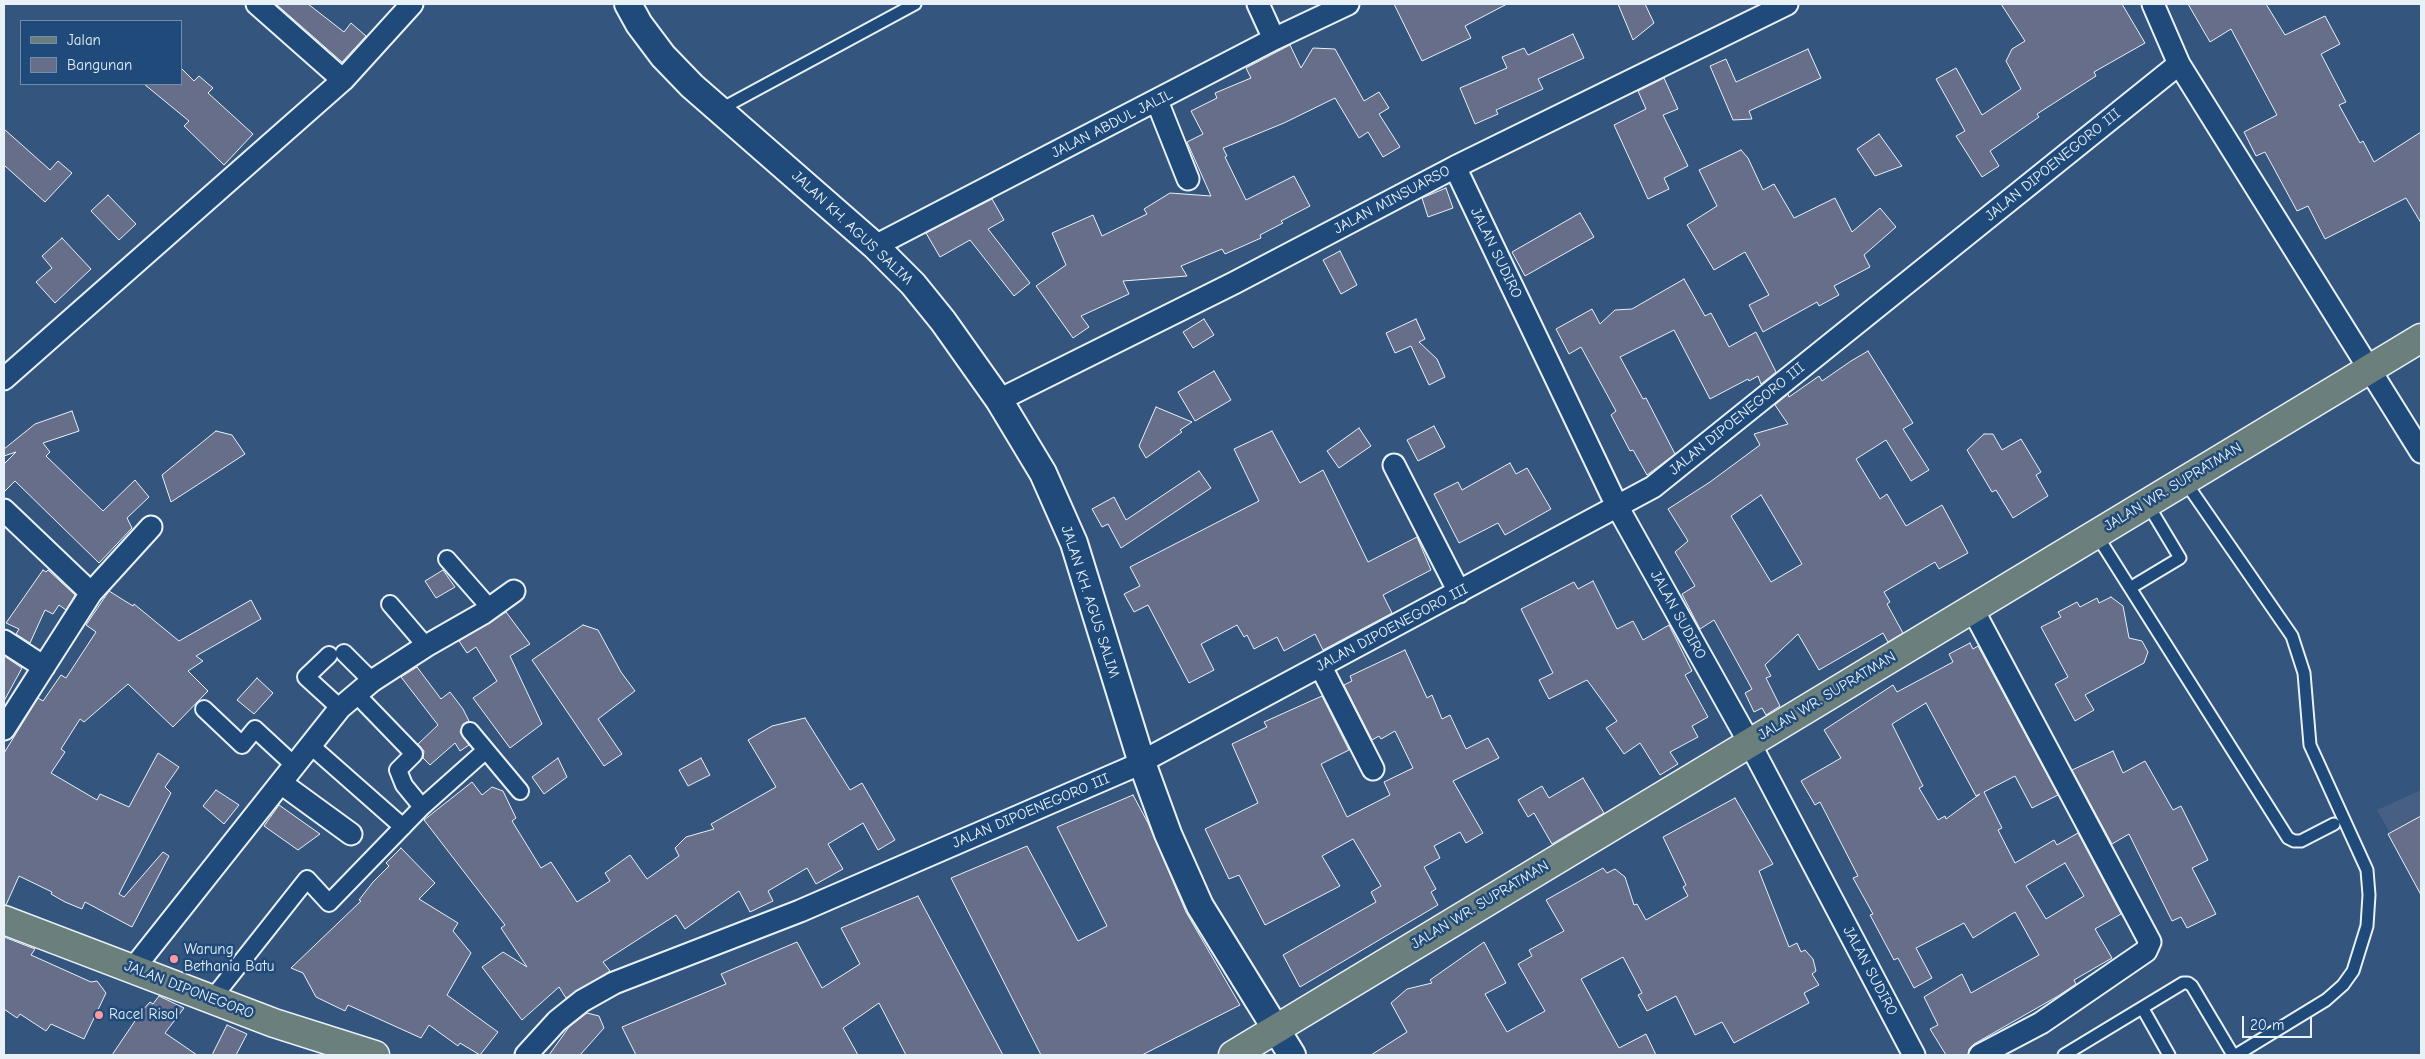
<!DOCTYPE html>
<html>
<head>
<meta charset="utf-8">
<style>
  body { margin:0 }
  #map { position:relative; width:2425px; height:1059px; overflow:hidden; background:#34557e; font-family:"Comic Neue",sans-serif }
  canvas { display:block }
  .frame { position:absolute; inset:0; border:5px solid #e8f1f8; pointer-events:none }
  .legend { position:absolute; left:20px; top:20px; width:162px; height:65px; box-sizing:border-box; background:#1f4a7a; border:1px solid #6f8dac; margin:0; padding:6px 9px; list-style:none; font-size:15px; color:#e8f1f8 }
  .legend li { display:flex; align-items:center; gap:10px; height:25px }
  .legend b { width:25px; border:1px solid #6f8dac }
  .scale { position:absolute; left:2242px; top:1016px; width:70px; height:22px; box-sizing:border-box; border:2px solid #e8f1f8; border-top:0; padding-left:6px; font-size:15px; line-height:18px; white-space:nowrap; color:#e8f1f8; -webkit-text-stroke:4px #1f4a7a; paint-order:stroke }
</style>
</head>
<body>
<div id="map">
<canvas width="2425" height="1059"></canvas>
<div class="frame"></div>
<ul class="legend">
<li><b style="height:6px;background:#6b7f7c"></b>Jalan</li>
<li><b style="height:14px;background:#666e89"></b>Bangunan</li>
</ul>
<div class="scale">20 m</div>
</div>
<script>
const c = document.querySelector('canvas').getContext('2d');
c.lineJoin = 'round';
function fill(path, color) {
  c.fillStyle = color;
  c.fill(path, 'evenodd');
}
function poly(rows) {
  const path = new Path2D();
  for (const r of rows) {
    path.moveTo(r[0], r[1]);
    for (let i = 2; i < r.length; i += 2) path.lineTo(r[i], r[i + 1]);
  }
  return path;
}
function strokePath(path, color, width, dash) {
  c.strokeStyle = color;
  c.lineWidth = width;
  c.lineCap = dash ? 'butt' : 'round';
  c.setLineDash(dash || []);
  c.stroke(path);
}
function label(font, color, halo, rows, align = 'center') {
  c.font = font + ' "Comic Neue",sans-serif';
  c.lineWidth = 5;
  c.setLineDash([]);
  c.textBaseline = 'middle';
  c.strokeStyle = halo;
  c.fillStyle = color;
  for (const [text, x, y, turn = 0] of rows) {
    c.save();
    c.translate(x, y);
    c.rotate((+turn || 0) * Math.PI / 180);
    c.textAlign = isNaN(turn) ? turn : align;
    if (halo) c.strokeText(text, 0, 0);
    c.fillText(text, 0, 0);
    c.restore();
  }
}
fill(poly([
  [2421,790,2421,888,2377,810]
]), '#465f83');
const building = poly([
  [276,4,308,4,344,32,351,23,366,36,342,62,276,4],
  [1394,4,1507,4,1465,26,1471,38,1422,61,1394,4],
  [1618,4,1645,4,1654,23,1633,40,1618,4],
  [2001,4,2122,4,2145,43,2094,72,2096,76,2037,114,2039,117,1990,151,1999,166,1982,177,1956,136,1965,131,1936,79,1956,68,1982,115,2021,89,2006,61,2012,49,2025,41,2001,4],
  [2188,4,2266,4,2285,35,2325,16,2340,44,2321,54,2346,102,2339,105,2360,143,2363,141,2374,162,2421,132,2421,223,2406,198,2325,239,2308,206,2297,211,2265,152,2256,156,2244,132,2277,115,2231,29,2210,42,2188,4],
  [1573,34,1584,58,1538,79,1543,89,1496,110,1498,114,1475,124,1460,88,1507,68,1502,57,1524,48,1528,55,1573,34],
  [1290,45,1301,68,1313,48,1335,49,1364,101,1379,92,1389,108,1379,114,1400,147,1383,157,1368,132,1359,138,1335,98,1284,123,1223,148,1227,156,1225,157,1246,200,1294,176,1310,206,1281,221,1283,223,1260,235,1261,238,1225,254,1222,249,1181,266,1187,276,1123,281,1129,294,1081,316,1089,327,1073,338,1036,286,1066,265,1052,233,1093,215,1102,236,1147,214,1144,209,1170,193,1211,196,1187,142,1203,134,1191,111,1217,98,1215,93,1251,78,1246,68,1290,45],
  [1808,49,1821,78,1749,111,1752,119,1733,120,1710,66,1726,59,1736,82,1808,49],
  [181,68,194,81,199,76,213,88,208,93,253,134,224,165,184,126,189,121,144,84,181,84,181,68],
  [1664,78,1678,109,1663,115,1688,166,1664,178,1669,189,1648,199,1614,125,1646,109,1638,91,1664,78],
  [4,129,50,170,58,161,72,173,45,202,4,165,4,129],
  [1879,134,1902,166,1875,176,1857,149,1879,134],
  [1741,150,1748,158,1763,190,1774,184,1794,218,1835,198,1852,232,1880,208,1896,227,1864,255,1870,267,1834,286,1839,295,1819,306,1817,302,1763,332,1749,305,1769,295,1745,252,1714,270,1687,225,1717,206,1699,170,1741,150],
  [1446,188,1453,208,1428,217,1422,198,1446,188],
  [108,195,136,224,119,240,91,211,108,195],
  [992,199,1004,220,988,229,1030,283,1014,296,970,240,940,257,926,233,992,199],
  [1580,213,1594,237,1525,276,1512,252,1580,213],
  [62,238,91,269,55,303,36,282,52,268,42,256,62,238],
  [1340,251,1357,285,1341,294,1323,260,1340,251],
  [1684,279,1705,316,1711,313,1729,347,1756,332,1776,372,1761,384,1758,376,1749,381,1748,379,1710,399,1674,330,1620,357,1643,399,1646,398,1675,454,1647,475,1633,450,1630,451,1611,415,1616,411,1581,347,1569,354,1556,329,1592,309,1600,324,1615,310,1632,309,1684,279],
  [1204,319,1214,335,1193,348,1183,332,1204,319],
  [1416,319,1425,339,1419,342,1437,359,1445,377,1429,385,1411,346,1395,353,1386,333,1416,319],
  [1868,351,1913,423,1903,429,1929,470,1911,481,1886,440,1856,459,1880,499,1887,494,1906,526,1942,505,1968,553,1939,569,1935,562,1884,592,1890,602,1887,604,1903,633,1888,642,1883,633,1819,670,1798,634,1765,665,1771,676,1766,678,1780,706,1766,715,1762,708,1754,712,1745,693,1752,689,1714,620,1700,629,1682,594,1695,586,1675,552,1688,541,1668,509,1710,482,1760,445,1754,434,1788,424,1775,405,1788,394,1789,397,1819,376,1822,381,1851,361,1868,351],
  [1761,495,1802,564,1771,582,1731,516,1761,495],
  [1214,371,1231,400,1195,421,1178,392,1214,371],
  [1156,407,1192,422,1180,430,1182,432,1146,458,1139,446,1156,407],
  [72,411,79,431,43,443,50,452,46,456,103,511,135,480,149,497,127,518,132,528,99,563,15,481,4,492,4,464,16,452,4,456,4,449,35,424,72,411],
  [1434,426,1445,447,1418,461,1407,440,1434,426],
  [1359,428,1371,446,1339,468,1327,451,1359,428],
  [216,431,232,435,245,454,171,502,162,475,216,431],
  [1272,431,1300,483,1323,470,1368,562,1417,537,1431,570,1383,595,1392,613,1323,650,1315,634,1284,651,1277,637,1254,649,1247,635,1244,637,1237,625,1201,644,1214,670,1189,683,1148,605,1134,612,1124,594,1140,586,1130,567,1259,501,1234,449,1272,431],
  [1984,434,1993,434,2002,450,2021,439,2041,472,2036,475,2048,496,2013,518,1996,490,1992,492,1967,450,1984,434],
  [1510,463,1516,474,1527,468,1551,509,1505,535,1498,523,1459,543,1434,494,1458,482,1462,490,1510,463],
  [1199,471,1211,488,1121,548,1108,524,1102,527,1092,509,1114,497,1126,520,1199,471],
  [43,570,46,572,48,570,75,595,66,610,59,605,53,614,45,610,30,643,16,634,19,629,6,623,43,570],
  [443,570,455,587,436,598,425,581,443,570],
  [1593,581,1617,629,1633,621,1643,640,1669,625,1692,671,1685,675,1708,717,1692,726,1698,737,1670,752,1678,764,1660,775,1640,743,1624,754,1606,728,1617,721,1587,680,1549,699,1539,680,1553,673,1521,609,1574,582,1578,589,1593,581],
  [109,591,133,606,134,604,179,641,251,600,261,619,196,656,203,661,188,671,208,691,173,727,128,684,84,722,80,719,61,749,65,752,51,773,97,800,100,794,129,807,158,753,179,767,165,787,171,793,119,894,124,897,163,852,169,856,132,927,85,902,82,909,65,902,51,894,52,892,19,876,6,905,4,905,4,753,38,698,43,701,61,675,66,678,96,632,86,625,109,591],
  [2111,597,2123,606,2129,638,2142,641,2148,652,2144,663,2085,695,2094,710,2075,721,2055,684,2068,677,2041,627,2061,617,2058,612,2077,602,2080,607,2097,598,2099,603,2111,597],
  [506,612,530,644,510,656,542,724,510,748,473,698,497,681,476,647,467,653,459,641,506,612],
  [583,625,598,630,621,672,635,691,598,719,622,754,604,766,532,660,583,625],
  [1970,643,1973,649,1978,646,2058,795,2032,808,2015,776,1984,792,2002,828,1998,830,2015,863,2054,840,2057,845,2078,833,2121,914,2095,929,2112,958,2074,980,2076,984,2058,996,1974,1044,1969,1049,1968,1055,1946,1055,1930,1029,1938,1025,1924,997,1962,974,1971,993,2039,955,2015,912,1973,938,1964,923,1916,948,1932,978,1914,988,1898,958,1894,960,1870,915,1873,914,1853,878,1858,876,1820,802,1815,805,1801,781,1841,758,1824,730,1893,685,1897,692,1953,662,1949,654,1970,643],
  [1926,703,1976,796,1980,794,1946,819,1945,816,1938,820,1919,788,1923,786,1892,724,1926,703],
  [2065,863,2084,896,2046,919,2026,886,2065,863],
  [1405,650,1427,698,1432,695,1442,719,1450,715,1466,749,1488,738,1499,758,1453,781,1483,833,1466,843,1460,832,1434,846,1440,858,1424,867,1436,889,1431,892,1438,905,1300,987,1283,955,1376,902,1371,892,1381,886,1353,839,1322,856,1340,886,1265,925,1239,875,1229,879,1205,829,1258,803,1232,744,1267,727,1264,722,1322,696,1349,750,1321,764,1347,817,1390,795,1384,782,1413,768,1395,731,1381,739,1379,736,1372,740,1344,685,1352,681,1350,676,1405,650],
  [4,656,22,668,4,701,4,656],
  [417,667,441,699,450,692,463,709,469,721,463,724,460,732,469,745,460,751,455,743,430,765,423,758,424,751,418,744,438,725,401,677,417,667],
  [257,678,273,693,254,714,237,700,257,678],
  [805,718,850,790,862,783,895,840,878,850,863,823,828,844,843,869,816,884,807,868,768,891,773,901,750,912,739,891,685,929,676,915,603,962,610,971,566,998,559,987,522,1020,482,967,503,952,527,967,501,928,505,925,424,820,472,782,482,795,492,787,503,791,516,818,512,821,541,868,551,862,577,902,610,881,605,873,630,855,647,879,679,856,675,848,686,837,714,829,711,824,776,787,748,740,772,726,805,718],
  [2113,751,2123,773,2145,761,2173,810,2181,806,2208,860,2192,868,2216,914,2187,928,2181,917,2172,921,2129,834,2112,844,2072,770,2113,751],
  [558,758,567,777,544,794,532,777,558,758],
  [701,758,710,775,688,786,679,770,701,758],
  [1583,778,1604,813,1552,844,1534,813,1528,817,1518,800,1542,786,1549,798,1583,778],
  [216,790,239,805,224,824,203,806,216,790],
  [1133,795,1148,823,1186,912,1240,1005,1142,1055,1041,1055,951,878,1027,846,1078,941,1107,926,1057,827,1133,795],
  [1735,798,1773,864,1759,871,1789,947,1797,943,1801,952,1805,950,1813,959,1816,971,1812,974,1819,985,1804,993,1809,1003,1734,1043,1722,1022,1695,1035,1676,996,1647,1011,1638,995,1642,993,1623,957,1581,979,1619,1048,1646,1034,1656,1055,1371,1055,1407,1032,1391,1003,1407,989,1432,983,1430,980,1484,942,1506,983,1485,994,1507,1032,1545,1011,1518,964,1532,956,1529,950,1564,931,1546,900,1603,868,1607,873,1615,869,1625,877,1634,905,1637,904,1646,920,1688,896,1683,887,1686,885,1663,837,1735,798],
  [279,805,320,834,298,850,264,826,279,805],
  [2421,816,2421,895,2388,834,2421,816],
  [401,848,435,883,419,899,458,923,453,931,471,953,447,995,498,1032,480,1055,460,1043,458,1046,429,1025,421,1038,348,1005,345,1011,316,997,303,973,291,968,361,901,359,900,373,882,389,866,386,863,401,848],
  [918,896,1003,1055,906,1055,879,1003,843,1028,858,1055,636,1055,622,1027,726,984,721,974,797,942,822,988,860,964,841,928,918,896],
  [4,937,35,949,31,955,91,982,97,981,106,993,84,1039,51,1024,46,1031,20,1014,17,1018,4,1009,4,937],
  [159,996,184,1008,165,1033,197,1055,112,1055,141,1012,150,1002,153,1004,159,996],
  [587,1013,599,1016,604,1028,580,1055,549,1055,569,1027,587,1013],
  [227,1025,247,1034,236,1055,212,1055,227,1025]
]);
fill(building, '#666e89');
strokePath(building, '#e8f1f8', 1);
const service = poly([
  [719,110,915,4],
  [2184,480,2292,636,2304,673,2310,745,2367,870,2369,895,2367,926,2353,971,2343,985,2326,1000,2236,1055],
  [2096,534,2288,838,2294,841,2301,841,2334,824],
  [2130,588,2180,558,2147,503],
  [2143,1009,2169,1055],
  [2064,1055,2183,983,2188,983,2192,986,2233,1055]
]);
const pedestrian = poly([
  [447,559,490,608],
  [390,604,426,646],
  [344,653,372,681],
  [329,655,306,677,340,708],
  [204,709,242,745,255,729,295,766],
  [470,731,520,791],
  [310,745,403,827],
  [422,807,486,750],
  [212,999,307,879,329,903,422,807,404,785,398,770,414,754,356,694]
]);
const minor = poly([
  [257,4,343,80],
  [1258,4,1274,39],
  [2153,4,2179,64,2421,452],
  [1157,101,1188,179],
  [1455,167,1617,506,1749,742,1914,1055],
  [875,246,1274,39,1348,4],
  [4,379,343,80,412,4],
  [999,400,1234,283,1455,167,1787,4],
  [1394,465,1459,592],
  [4,510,91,593,4,729],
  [91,593,151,527],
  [1972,608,2150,942,2146,951,2041,1023,1980,1055],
  [4,641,44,667],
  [1321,667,1373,769],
  [281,783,351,834],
  [133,969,340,708,372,681,426,646,482,614,514,591],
  [526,1055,557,1021,582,1001,614,983,800,911,1130,768,1653,487,2179,64]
]);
const tertiary = poly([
  [628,4,639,24,663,56,692,86,875,246,913,284,943,321,999,400,1043,473,1074,543,1141,760,1168,834,1200,906,1292,1055]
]);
const primary = poly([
  [4,920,274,1023,375,1055],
  [1233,1055,2421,338]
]);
strokePath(service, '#e8f1f8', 15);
strokePath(pedestrian, '#e8f1f8', 20);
strokePath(minor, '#e8f1f8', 25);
strokePath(tertiary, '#e8f1f8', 30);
strokePath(primary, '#e8f1f8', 31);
strokePath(service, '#1f4a7a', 11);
strokePath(pedestrian, '#1f4a7a', 16);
strokePath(minor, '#1f4a7a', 21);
strokePath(tertiary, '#1f4a7a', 26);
strokePath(primary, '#6b7f7c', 28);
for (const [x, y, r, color] of [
  [174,959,5,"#ff9aa2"],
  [99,1015,5,"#ff9aa2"]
]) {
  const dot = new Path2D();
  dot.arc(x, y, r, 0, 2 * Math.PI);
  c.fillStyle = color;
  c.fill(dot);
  strokePath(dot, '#1f4a7a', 2);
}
label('15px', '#e8f1f8', '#1f4a7a', [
  ["JALAN ABDUL JALIL",1112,124,-27],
  ["JALAN DIPOENEGORO III",2053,165,-39],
  ["JALAN MINSUARSO",1392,200,-28],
  ["JALAN KH. AGUS SALIM",852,228,43],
  ["JALAN SUDIRO",1496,253,64],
  ["JALAN DIPOENEGORO III",1737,419,-39],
  ["JALAN WR. SUPRATMAN",2173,487,-31],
  ["JALAN KH. AGUS SALIM",1090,602,72],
  ["JALAN SUDIRO",1678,615,61],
  ["JALAN DIPOENEGORO III",1392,628,-28],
  ["JALAN WR. SUPRATMAN",1827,696,-31],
  ["JALAN DIPOENEGORO III",1031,811,-23],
  ["JALAN WR. SUPRATMAN",1480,905,-31],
  ["JALAN SUDIRO",1870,971,62],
  ["JALAN DIPONEGORO",189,990,21]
]);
label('15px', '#e8f1f8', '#1f4a7a', [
  ["Warung",184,950],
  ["Bethania Batu",184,967],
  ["Racel Risol",109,1015]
], 'left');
</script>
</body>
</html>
